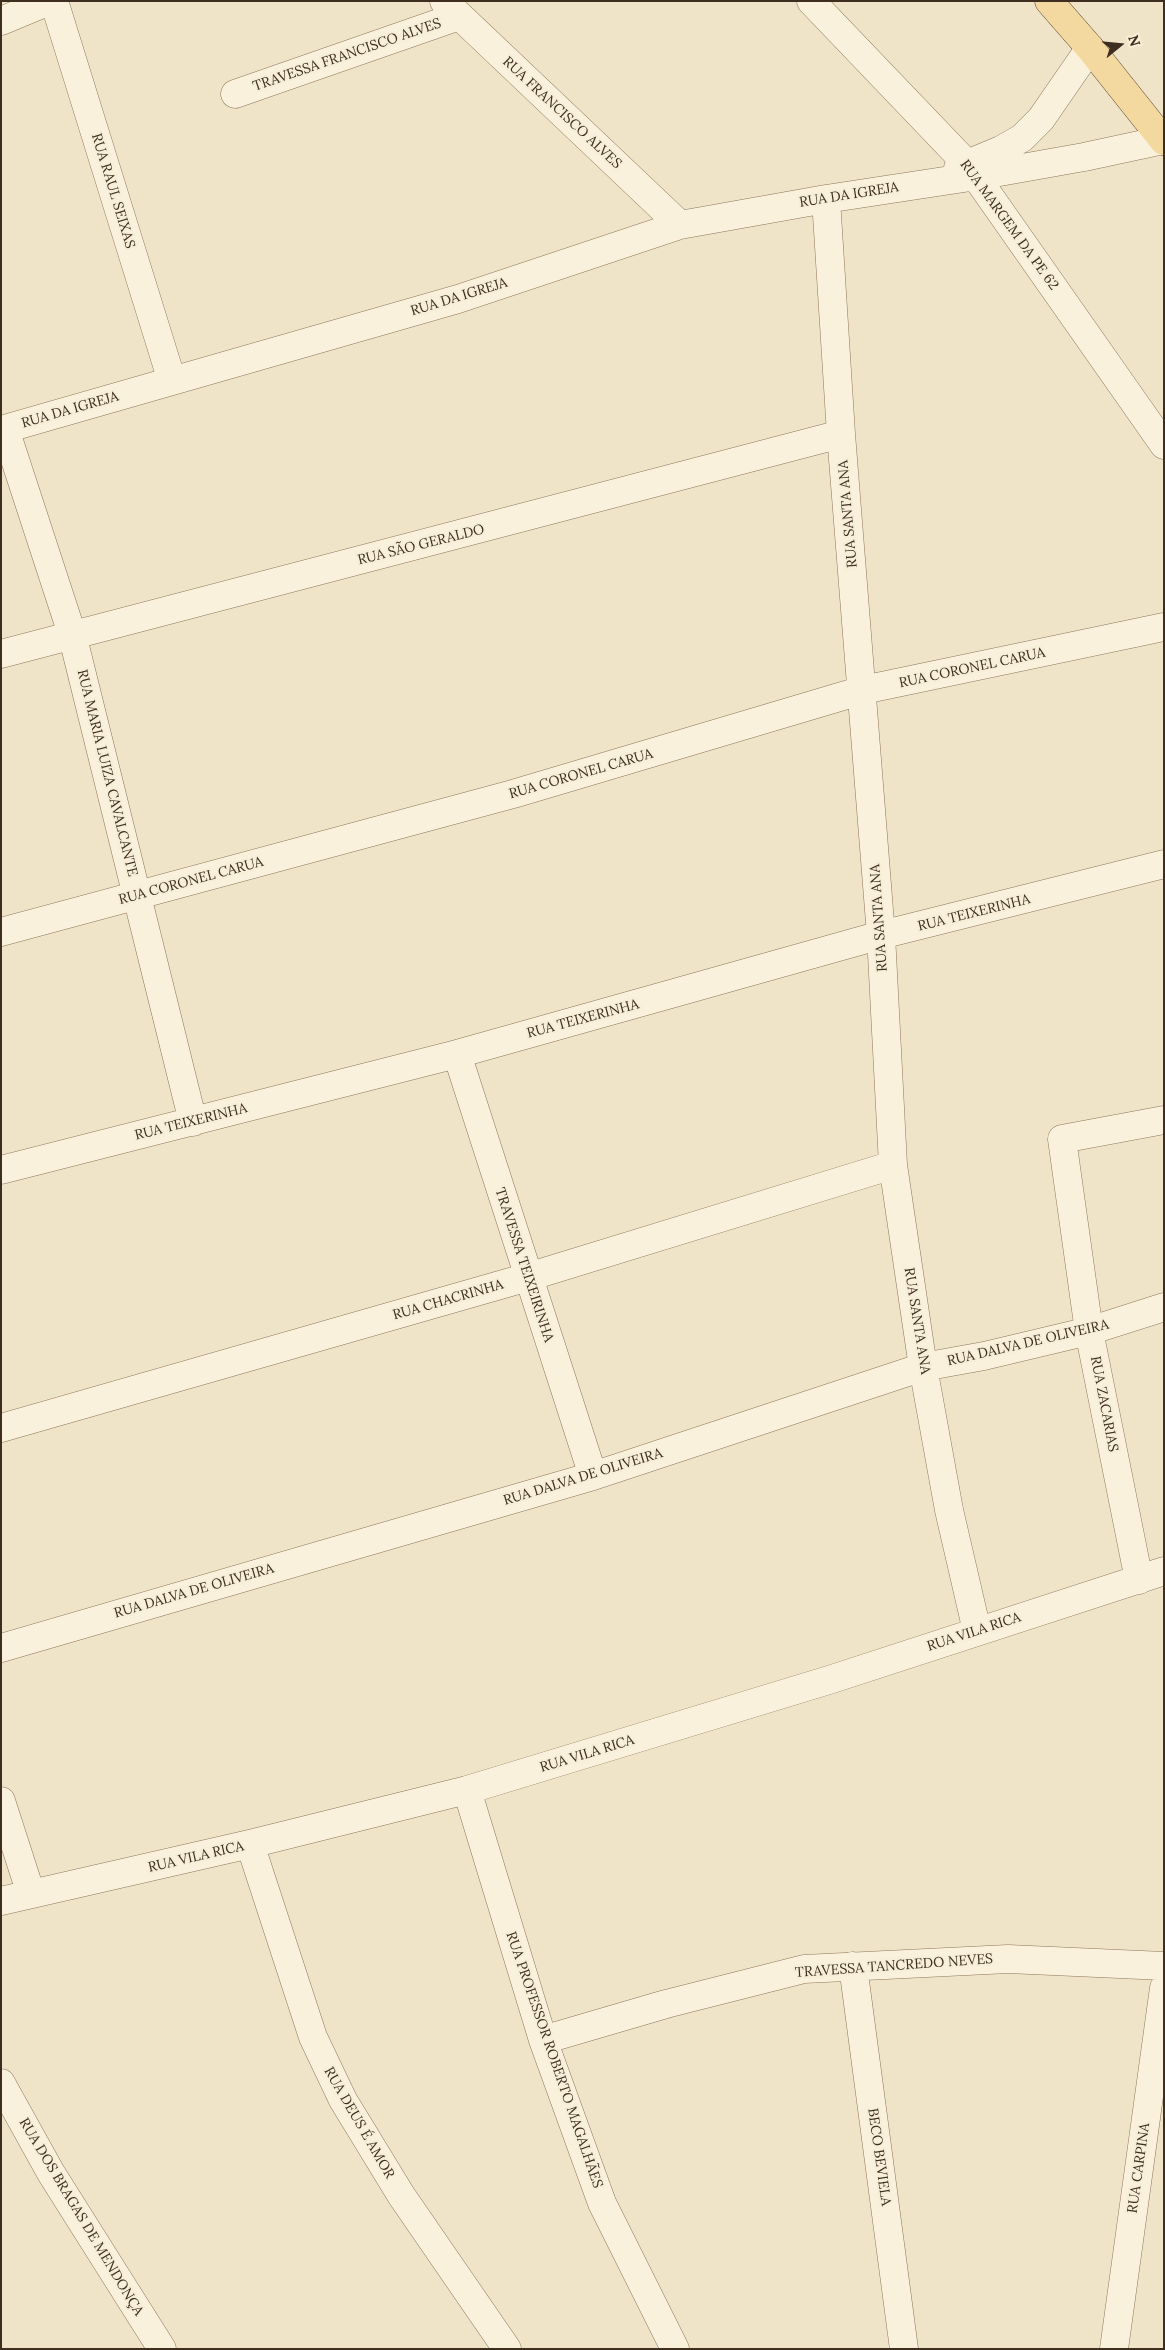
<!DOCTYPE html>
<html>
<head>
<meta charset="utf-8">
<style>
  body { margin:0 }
  #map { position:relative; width:1165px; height:2350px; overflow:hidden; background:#f0e4c8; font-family:Lora,serif }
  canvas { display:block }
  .frame { position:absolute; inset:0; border:2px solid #3d2e20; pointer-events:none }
  .north { position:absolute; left:1095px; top:20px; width:50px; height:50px; -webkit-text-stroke:4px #f7eed8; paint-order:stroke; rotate:73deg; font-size:14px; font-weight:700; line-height:20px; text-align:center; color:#3d2e20 }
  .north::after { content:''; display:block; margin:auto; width:18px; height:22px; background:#3d2e20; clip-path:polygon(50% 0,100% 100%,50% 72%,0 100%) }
</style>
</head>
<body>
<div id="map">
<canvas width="1165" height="2350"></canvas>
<div class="frame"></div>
<div class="north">N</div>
</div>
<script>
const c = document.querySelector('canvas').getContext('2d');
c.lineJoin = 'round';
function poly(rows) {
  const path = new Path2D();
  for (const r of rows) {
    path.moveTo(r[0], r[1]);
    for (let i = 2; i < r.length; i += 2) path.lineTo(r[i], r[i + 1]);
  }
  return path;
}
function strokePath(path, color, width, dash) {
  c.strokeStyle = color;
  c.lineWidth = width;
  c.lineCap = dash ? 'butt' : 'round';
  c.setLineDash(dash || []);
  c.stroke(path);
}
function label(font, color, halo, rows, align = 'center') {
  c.font = font + ' Lora,serif';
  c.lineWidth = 4.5;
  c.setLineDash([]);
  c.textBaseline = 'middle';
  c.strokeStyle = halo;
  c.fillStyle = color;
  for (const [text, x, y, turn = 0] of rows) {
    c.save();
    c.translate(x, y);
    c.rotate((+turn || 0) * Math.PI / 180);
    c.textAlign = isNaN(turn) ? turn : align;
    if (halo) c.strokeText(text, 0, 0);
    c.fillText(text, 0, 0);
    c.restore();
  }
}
const minor = poly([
  [54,1,172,381],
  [444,1,680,225],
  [811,1,967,164,1164,445],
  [1,21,49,1],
  [235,94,459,16],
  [958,168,1001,150,1022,138,1041,119,1090,48],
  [826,199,841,434,881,935,893,1165,923,1367,949,1510,977,1631],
  [5,429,72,634,193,1122],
  [1,430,458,299,680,225,826,199,977,176,1084,157,1163,140],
  [1,654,841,434],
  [1,932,513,794,863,690,1164,627],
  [457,1054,593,1476],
  [1,1170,457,1054,881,935,1164,864],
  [1,1428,528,1277,893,1165],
  [1139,1580,1089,1331,1062,1139,1164,1120],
  [1,1648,593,1476,923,1367,984,1356,1089,1331,1164,1307],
  [467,1790,543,2040,602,2203,675,2349],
  [1,1801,31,1894],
  [250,1844,313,2037,343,2100,401,2195,507,2349],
  [1,1901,250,1844,467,1790,829,1680,1164,1571],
  [853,1966,904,2349],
  [543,2040,666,2004,804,1969,1008,1959,1164,1966],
  [1,2083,51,2173,162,2349],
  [1114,2349,1164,1988]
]);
const primary = poly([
  [1049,1,1090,48,1164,141]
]);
strokePath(minor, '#8d765c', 29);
strokePath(primary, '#5b4430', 29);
strokePath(minor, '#faf1dc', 28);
strokePath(primary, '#f3d9a0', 28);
label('14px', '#3d2e20', '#f7eed8', [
  ["TRAVESSA FRANCISCO ALVES",347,55,-19],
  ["RUA FRANCISCO ALVES",562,113,43],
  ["RUA RAUL SEIXAS",113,191,73],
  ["RUA DA IGREJA",849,195,-9],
  ["RUA MARGEM DA PE 62",1009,225,54],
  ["RUA DA IGREJA",459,297,-17],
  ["RUA DA IGREJA",70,410,-16],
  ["RUA SANTA ANA",848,514,-95],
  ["RUA SÃO GERALDO",421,545,-14],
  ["RUA CORONEL CARUA",972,668,-12],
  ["RUA MARIA LUIZA CAVALCANTE",107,773,76],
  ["RUA CORONEL CARUA",581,774,-16],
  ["RUA CORONEL CARUA",191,881,-15],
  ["RUA TEIXERINHA",974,913,-14],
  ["RUA SANTA ANA",879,918,-94],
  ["RUA TEIXERINHA",583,1019,-15],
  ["RUA TEIXERINHA",191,1122,-14],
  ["TRAVESSA TEIXEIRINHA",524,1265,72],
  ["RUA CHACRINHA",448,1300,-16],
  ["RUA SANTA ANA",917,1321,81],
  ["RUA DALVA DE OLIVEIRA",1028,1343,-13],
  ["RUA ZACARIAS",1104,1404,79],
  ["RUA DALVA DE OLIVEIRA",583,1477,-17],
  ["RUA DALVA DE OLIVEIRA",194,1591,-16],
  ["RUA VILA RICA",974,1632,-18],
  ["RUA VILA RICA",587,1754,-17],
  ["RUA VILA RICA",196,1857,-13],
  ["TRAVESSA TANCREDO NEVES",894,1966,-4],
  ["RUA PROFESSOR ROBERTO MAGALHÃES",554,2060,71],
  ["RUA DEUS É AMOR",359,2123,60],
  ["BECO BEVIELA",879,2157,82],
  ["RUA CARPINA",1139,2168,-82],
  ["RUA DOS BRAGAS DE MENDONÇA",81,2217,59]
]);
</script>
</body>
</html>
